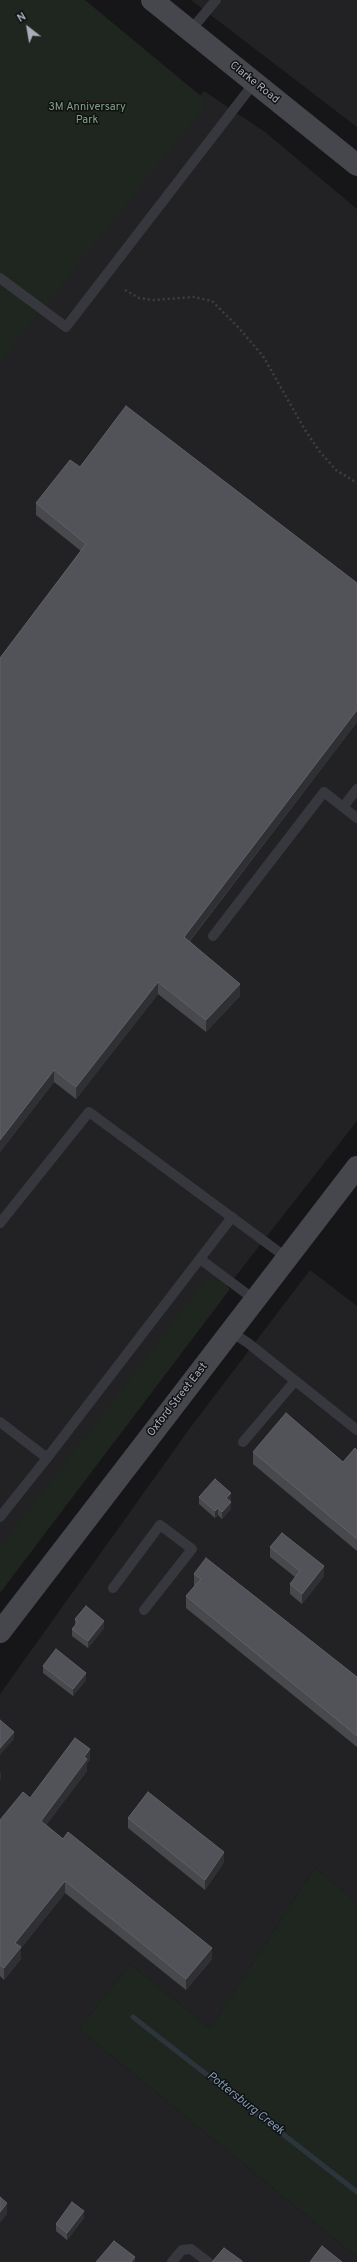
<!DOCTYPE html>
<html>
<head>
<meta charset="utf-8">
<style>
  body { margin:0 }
  #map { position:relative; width:357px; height:2262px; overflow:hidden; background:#161618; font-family:Overpass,sans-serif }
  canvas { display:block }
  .north { position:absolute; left:8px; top:8px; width:40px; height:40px; -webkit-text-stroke:3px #111113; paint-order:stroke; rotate:329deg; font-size:11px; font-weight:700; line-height:16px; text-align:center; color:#a8adb8 }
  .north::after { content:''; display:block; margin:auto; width:14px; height:18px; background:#a8adb8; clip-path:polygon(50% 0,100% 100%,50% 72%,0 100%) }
</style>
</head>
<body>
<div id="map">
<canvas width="357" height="2262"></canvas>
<div class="north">N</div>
</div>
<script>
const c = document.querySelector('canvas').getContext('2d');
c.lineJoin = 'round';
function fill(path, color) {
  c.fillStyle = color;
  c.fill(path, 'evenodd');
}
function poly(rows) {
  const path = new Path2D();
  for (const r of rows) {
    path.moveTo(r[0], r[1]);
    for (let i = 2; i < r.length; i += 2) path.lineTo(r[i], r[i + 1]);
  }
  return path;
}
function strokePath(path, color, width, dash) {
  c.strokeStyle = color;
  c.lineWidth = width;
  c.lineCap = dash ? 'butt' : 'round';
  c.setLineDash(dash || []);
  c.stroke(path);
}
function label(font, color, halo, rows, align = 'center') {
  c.font = font + ' Overpass,sans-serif';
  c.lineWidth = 3;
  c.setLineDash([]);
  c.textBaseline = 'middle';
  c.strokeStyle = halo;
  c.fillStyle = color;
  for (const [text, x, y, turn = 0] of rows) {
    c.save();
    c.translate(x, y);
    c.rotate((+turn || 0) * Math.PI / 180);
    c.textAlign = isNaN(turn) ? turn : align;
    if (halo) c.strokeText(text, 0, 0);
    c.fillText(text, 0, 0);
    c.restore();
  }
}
fill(poly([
  [191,0,357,0,357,127],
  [204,91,265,132,357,209,357,1121,0,1578,0,356],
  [310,1270,357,1306,357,1902,315,1868,210,2028,130,1964,79,2029,357,2257,357,2262,0,2262,0,1694,190,1428]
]), '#222225');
fill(poly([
  [0,0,85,0,208,102,0,363],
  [207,1279,219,1281,230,1289,0,1593,0,1548],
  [315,1868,357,1902,357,2257,79,2029,130,1964,210,2028]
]), '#1e261f');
strokePath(poly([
  [133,2017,357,2192]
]), '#2c353c', 5);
strokePath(poly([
  [125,290,139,298,153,300,194,297,212,301,238,327,263,356,305,430,320,452,336,470,357,483]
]), '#3d3f44', 2.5, [2, 3]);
strokePath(poly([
  [190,31,216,0],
  [0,278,66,327,254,83],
  [343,807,357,789],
  [213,936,324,792,357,818],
  [0,1223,89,1112,287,1258],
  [200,1259,255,1300],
  [231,1332,248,1343,357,1430],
  [0,1422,47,1458,0,1517],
  [243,1442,295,1381],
  [47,1458,232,1217],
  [113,1588,160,1525,192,1549,144,1610],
  [172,2262,182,2250,191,2249,208,2262]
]), '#37383d', 10);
strokePath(poly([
  [152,0,357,165],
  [0,1632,357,1167]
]), '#45474d', 22);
fill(poly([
  [80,467,357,583,357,722,190,941,240,996,206,1032,158,994,76,1099,54,1082,0,1152,0,658,81,551,36,515,36,503],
  [357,1450,357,1551,253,1464,253,1452,343,1462],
  [199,1497,231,1500,230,1501,231,1509,222,1519,218,1515,215,1518,199,1504],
  [270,1547,324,1576,302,1604,290,1594,290,1584,295,1577,270,1557],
  [194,1574,357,1677,357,1747,186,1608,186,1596,194,1586],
  [75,1619,104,1628,88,1648,72,1636,72,1629,75,1626],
  [43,1666,86,1680,73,1696,43,1673],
  [90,1760,87,1763,87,1771,46,1825,212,1959,186,1990,65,1893,21,1948,21,1959,4,1980,0,1976,0,1820,30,1798],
  [128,1818,224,1862,205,1890,128,1828],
  [84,2218,67,2240,56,2231,56,2224]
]), '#47494d');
fill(poly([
  [357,710,357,722,184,948,184,937],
  [158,982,158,994,76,1099,76,1087],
  [240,984,240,996,206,1032,206,1020],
  [54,1070,54,1082,0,1152,0,1140],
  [231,1493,231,1500,226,1505,226,1498],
  [231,1502,231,1509,222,1519,222,1512],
  [218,1508,218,1515,215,1518,215,1511],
  [324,1566,324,1576,302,1604,302,1594],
  [104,1621,104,1628,88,1648,88,1641],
  [86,1673,86,1680,73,1696,73,1689],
  [14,1732,14,1739,0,1755,0,1748],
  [90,1749,90,1760,87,1763,87,1771,41,1832,41,1821],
  [1,1772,1,1779,0,1780,0,1773],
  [224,1852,224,1862,205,1890,205,1880],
  [65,1881,65,1893,21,1948,21,1959,4,1980,4,1968,15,1943],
  [212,1948,212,1959,186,1990,186,1979],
  [7,2203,7,2214,0,2223,0,2212],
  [84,2211,84,2218,67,2240,67,2233],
  [135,2257,135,2262,131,2262]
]), '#2f3033');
const building = poly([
  [126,406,357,583,357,710,184,937,240,984,206,1020,158,982,76,1087,54,1070,0,1140,0,658,86,544,36,503,70,460,80,467,126,406],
  [286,1413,343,1462,355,1448,357,1450,357,1539,253,1452,286,1413],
  [215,1479,231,1493,226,1498,231,1502,222,1512,218,1508,215,1511,199,1497,215,1479],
  [282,1533,324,1566,302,1594,290,1584,300,1571,270,1547,282,1533],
  [206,1558,357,1677,357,1736,186,1596,201,1579,194,1574,206,1558],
  [86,1606,104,1621,88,1641,72,1629,78,1622,75,1619,86,1606],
  [56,1649,86,1673,73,1689,43,1666,56,1649],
  [0,1720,14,1732,0,1748,0,1720],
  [75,1738,90,1749,84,1757,87,1759,41,1821,63,1839,68,1832,212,1948,186,1979,65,1881,15,1943,21,1947,4,1968,0,1965,0,1820,23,1792,30,1798,75,1738],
  [148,1792,224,1852,205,1880,128,1818,148,1792],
  [0,2197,7,2203,0,2212,0,2197],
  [72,2202,84,2211,67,2233,56,2224,72,2202],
  [114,2241,135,2257,131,2262,96,2262,114,2241],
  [322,2246,342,2262,310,2262,322,2246],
  [224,2248,242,2261,242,2262,212,2262,224,2248]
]);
fill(building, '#525359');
strokePath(building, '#5f6168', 1);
label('11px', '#a8adb8', '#111113', [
  ["Clarke Road",254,83,39],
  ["Oxford Street East",178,1400,-52]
]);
label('11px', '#7fa381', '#111113', [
  ["3M Anniversary",87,108],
  ["Park",87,121]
]);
label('italic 12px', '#7f9bb3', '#111113', [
  ["Pottersburg Creek",245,2104,38]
]);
</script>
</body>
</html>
